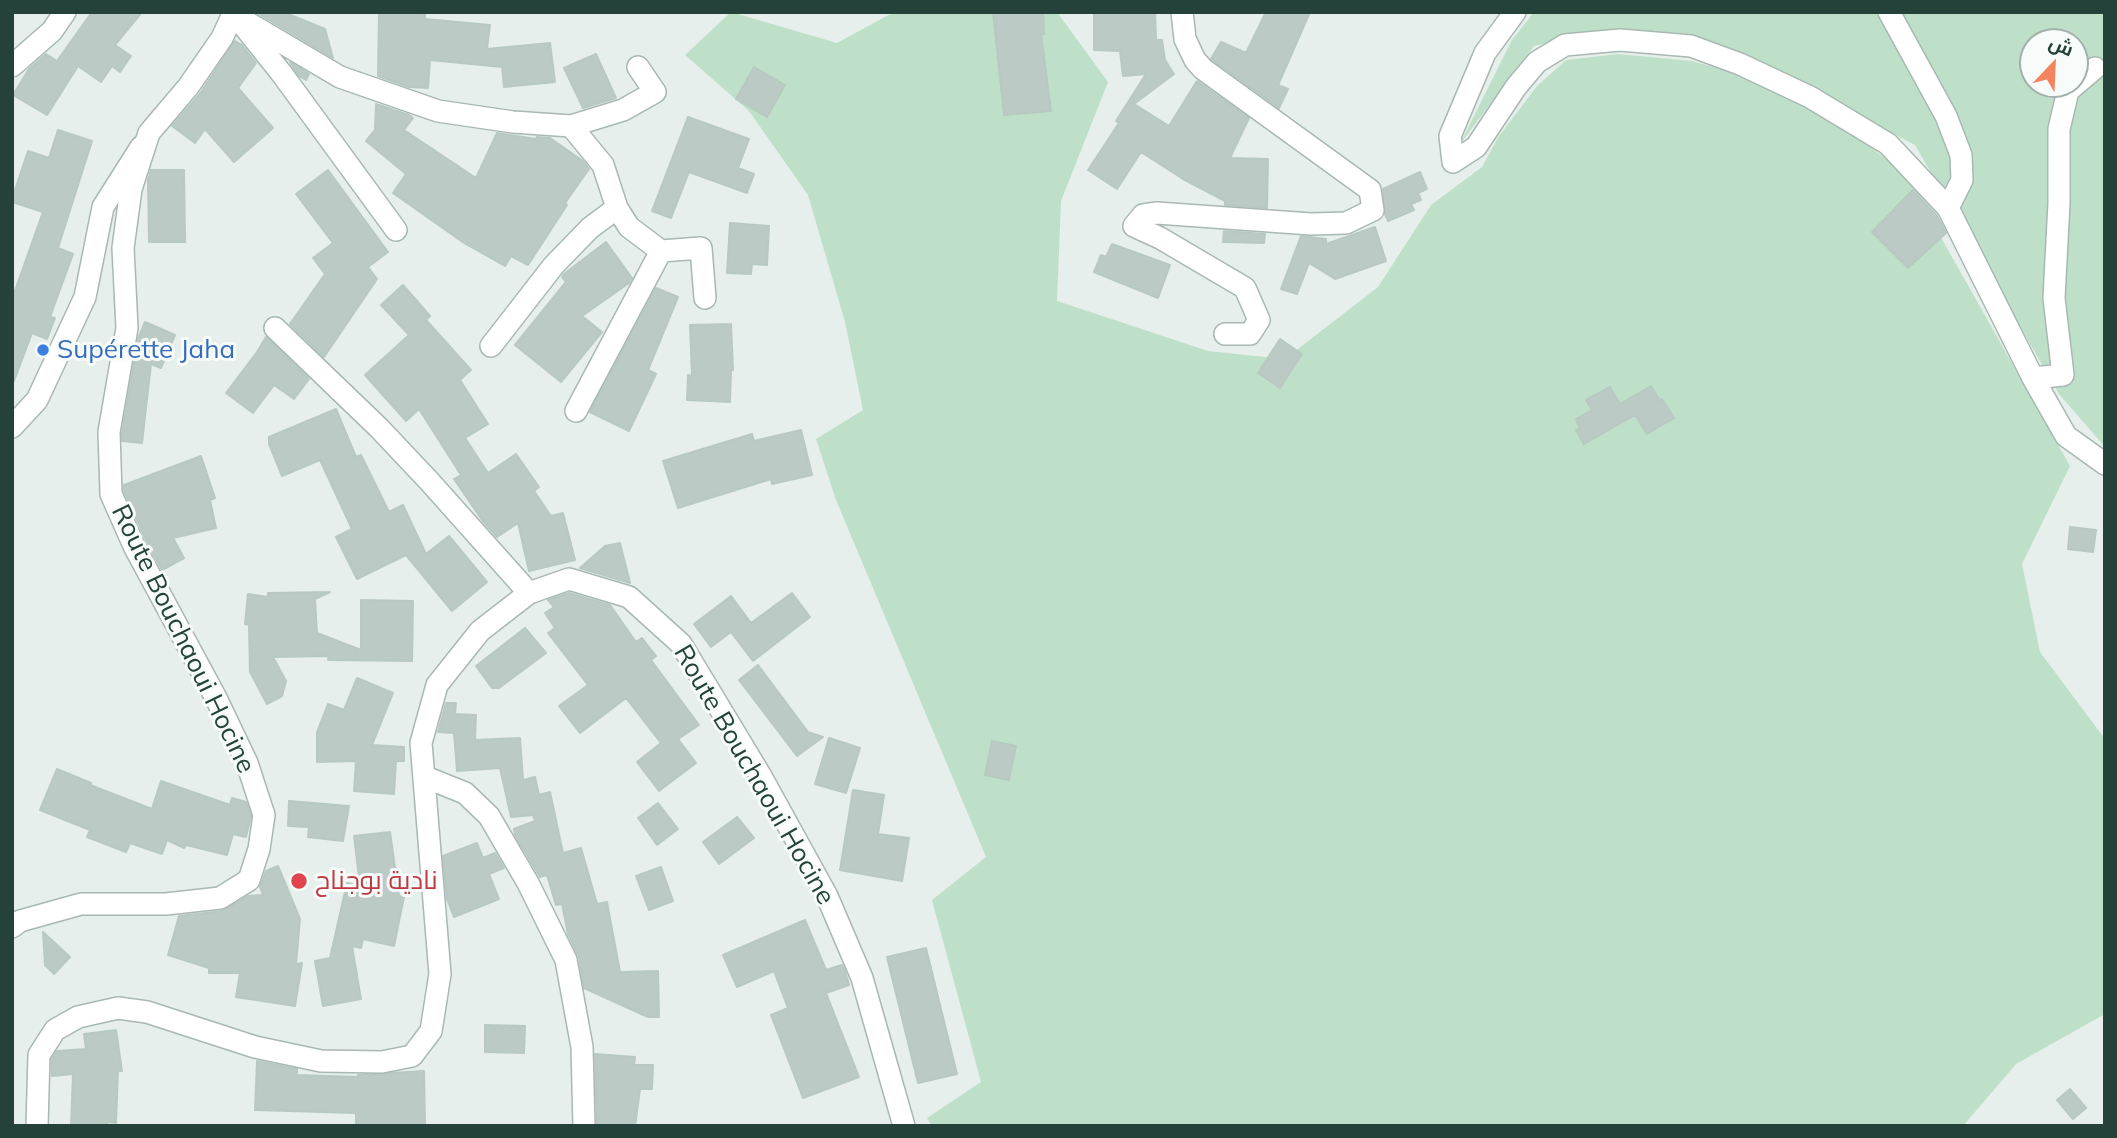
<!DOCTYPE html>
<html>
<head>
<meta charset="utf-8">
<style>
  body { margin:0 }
  #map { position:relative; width:2117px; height:1138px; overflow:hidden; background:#e6efeb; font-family:Mulish,Cairo,sans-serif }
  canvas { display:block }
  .frame { position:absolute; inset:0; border:14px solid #24423a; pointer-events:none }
  .north { position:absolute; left:2019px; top:28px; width:70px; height:70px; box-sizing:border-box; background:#f7fbf9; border:2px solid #a3b1ad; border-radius:50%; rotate:23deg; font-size:19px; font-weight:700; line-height:28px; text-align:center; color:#24423a }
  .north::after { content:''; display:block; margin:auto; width:24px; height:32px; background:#f4845f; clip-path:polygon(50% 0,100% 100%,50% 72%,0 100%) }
</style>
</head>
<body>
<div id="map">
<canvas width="2117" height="1138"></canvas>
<div class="frame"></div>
<div class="north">ش</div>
</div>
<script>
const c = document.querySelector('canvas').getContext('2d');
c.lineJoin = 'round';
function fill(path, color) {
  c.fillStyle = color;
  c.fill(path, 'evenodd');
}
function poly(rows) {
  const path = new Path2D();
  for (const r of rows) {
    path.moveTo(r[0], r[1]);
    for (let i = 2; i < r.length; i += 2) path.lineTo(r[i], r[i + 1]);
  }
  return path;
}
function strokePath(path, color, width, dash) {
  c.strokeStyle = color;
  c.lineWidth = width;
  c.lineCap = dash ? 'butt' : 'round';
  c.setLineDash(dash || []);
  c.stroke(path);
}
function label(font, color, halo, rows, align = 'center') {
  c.font = font + ' Mulish,Cairo,sans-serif';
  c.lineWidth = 6;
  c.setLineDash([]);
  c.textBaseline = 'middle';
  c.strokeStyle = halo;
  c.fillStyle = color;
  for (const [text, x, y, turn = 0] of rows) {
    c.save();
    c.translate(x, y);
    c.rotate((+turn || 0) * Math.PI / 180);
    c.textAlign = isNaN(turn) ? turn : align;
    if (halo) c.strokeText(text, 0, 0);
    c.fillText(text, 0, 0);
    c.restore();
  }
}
fill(poly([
  [731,12,837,43,894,12,1057,12,1108,82,1061,201,1057,301,1208,351,1285,359,1378,287,1431,205,1482,167,1499,136,1537,86,1566,60,1618,54,1692,61,1742,75,1827,115,1904,172,2070,466,2022,564,2040,652,2105,739,2105,1014,2016,1064,1963,1126,932,1126,927,1118,981,1082,932,900,986,857,836,500,816,439,863,410,845,322,808,195,749,111,685,55],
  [1534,12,2105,12,2105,447,2059,394,1915,145,1760,65,1679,34,1603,30,1534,46,1460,144,1512,40],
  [2033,42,2075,42,2075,84,2033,84]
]), '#bfe0c8');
const building = poly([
  [92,12,142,12,115,45,131,56,120,72,112,66,101,82,78,66,47,115,13,95,29,69,46,54,57,61,92,12],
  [256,12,283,12,325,29,333,58,256,12],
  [379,12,425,14,425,19,490,25,487,49,550,43,555,82,504,87,502,67,430,60,428,88,409,87,378,76,379,12],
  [993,12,1043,12,1044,34,1041,34,1051,111,1004,115,993,12],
  [1094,12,1155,12,1156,40,1162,40,1165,60,1174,74,1134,104,1169,126,1197,81,1249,118,1230,158,1268,159,1267,208,1225,205,1225,201,1183,179,1141,152,1117,189,1088,170,1119,123,1116,121,1146,74,1123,76,1120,51,1094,50,1094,12],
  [1266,12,1310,12,1278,85,1288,89,1279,108,1211,59,1221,42,1246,53,1266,12],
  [235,41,242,45,256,63,238,88,273,128,234,162,205,129,195,143,172,126,199,95,235,41],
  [596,54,616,98,583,108,564,68,596,54],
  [290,62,309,74,306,80,299,76,290,62],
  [754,67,785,85,767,117,736,99,754,67],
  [376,104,409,115,413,118,404,130,476,178,497,133,536,139,537,137,550,138,583,161,589,169,565,203,567,205,528,265,511,256,505,266,464,243,393,193,406,174,366,141,375,130,376,104],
  [688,117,749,139,738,168,754,174,747,193,689,172,671,218,652,211,688,117],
  [58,130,92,141,58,248,73,254,50,317,55,318,47,339,32,333,14,381,12,299,43,212,12,202,12,199,28,151,49,158,58,130],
  [151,170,184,170,185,242,149,242,148,180,151,170],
  [328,170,388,252,368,267,377,279,324,357,290,324,325,274,313,258,333,243,296,194,328,170],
  [1420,172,1427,189,1418,193,1421,200,1411,204,1414,210,1388,221,1385,214,1383,189,1420,172],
  [1913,190,1937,216,1946,233,1908,268,1872,232,1913,190],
  [730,223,769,226,767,265,752,264,751,274,727,273,730,223],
  [1375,227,1386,261,1335,279,1309,263,1297,294,1281,289,1301,236,1326,239,1326,244,1375,227],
  [1224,231,1265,234,1264,243,1223,242,1224,231],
  [606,242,632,278,629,283,582,316,602,332,561,382,515,345,566,282,562,277,564,274,606,242],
  [1112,244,1170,265,1158,298,1094,272,1101,255,1106,257,1112,244],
  [403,285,430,316,426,320,471,370,460,380,488,424,465,438,488,473,516,454,539,487,534,491,551,516,563,513,575,560,529,571,518,523,497,537,482,520,454,479,461,475,419,409,406,421,365,375,409,335,381,305,403,285],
  [656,288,678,297,648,370,656,374,629,431,590,412,656,288],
  [145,322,175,335,161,368,151,364,142,443,122,441,122,433,138,339,145,322],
  [731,324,733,370,731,370,730,402,687,400,688,375,692,376,690,325,731,324],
  [266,337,309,379,294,399,274,385,253,413,226,393,257,352,266,337],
  [1280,339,1302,354,1280,388,1258,373,1280,339],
  [1651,386,1660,401,1662,399,1674,418,1647,434,1635,415,1584,444,1576,430,1580,428,1576,419,1592,410,1586,400,1610,387,1620,404,1651,386],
  [336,409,356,457,361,455,389,512,403,505,426,554,449,536,487,582,452,611,406,555,357,579,336,537,352,529,320,460,282,476,269,444,269,437,336,409],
  [801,430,812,475,772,484,771,479,678,508,663,461,752,434,754,441,801,430],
  [201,456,215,498,210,500,216,528,173,538,184,558,162,570,146,540,124,491,124,485,201,456],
  [2070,527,2096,530,2093,552,2068,549,2070,527],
  [620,543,630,583,580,568,605,546,620,543],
  [330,592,315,599,317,633,361,650,361,600,413,601,412,661,328,660,329,656,273,657,286,681,282,696,267,704,250,672,249,625,245,624,248,594,268,597,268,593,330,592],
  [569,593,610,605,636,642,642,638,656,656,651,660,699,725,678,739,696,763,659,791,637,762,661,743,626,698,580,733,559,706,588,685,548,633,555,628,545,613,554,607,548,600,569,593],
  [792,593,810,617,753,661,731,632,711,647,694,624,731,596,751,623,792,593],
  [525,628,546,653,499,688,492,688,476,666,525,628],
  [758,665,808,732,823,737,797,756,739,680,758,665],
  [357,678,393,693,372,745,404,747,404,761,396,761,394,794,354,791,356,761,317,762,317,732,328,704,344,710,357,678],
  [446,703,456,703,455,714,476,715,475,740,520,738,523,780,535,777,539,795,550,792,563,853,581,848,597,904,607,902,620,972,658,971,659,1017,648,1017,584,988,579,957,568,934,562,904,556,905,547,875,540,877,515,835,514,829,535,821,533,815,511,817,500,768,457,771,454,733,438,732,446,703],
  [829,738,860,748,846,793,815,784,829,738],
  [992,741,1016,746,1009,780,985,775,992,741],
  [57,769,91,783,90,785,152,809,161,781,230,805,232,798,246,802,251,816,246,837,233,834,227,855,186,845,184,848,167,840,162,854,130,843,126,852,87,837,90,830,40,810,57,769],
  [853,790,884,795,878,834,909,838,902,881,840,870,853,790],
  [289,801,349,806,343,841,308,837,309,827,288,826,289,801],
  [658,803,678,829,657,845,638,818,658,803],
  [737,817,754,838,719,864,703,842,737,817],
  [390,832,399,896,404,897,394,946,363,939,361,948,352,946,361,999,323,1006,315,961,330,958,347,883,360,886,354,836,390,832],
  [477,843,483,858,495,853,504,868,489,874,499,899,454,917,447,899,443,856,477,843],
  [278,866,300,919,296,964,302,963,295,1006,236,997,240,973,209,973,209,968,168,955,179,916,222,911,248,896,263,895,260,887,266,871,278,866],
  [661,867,673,901,649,910,636,876,661,867],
  [805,920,826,970,842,965,845,971,849,985,826,993,859,1077,803,1098,771,1015,788,1008,774,971,737,987,723,955,805,920],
  [43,932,70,957,54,974,45,965,43,932],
  [926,948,957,1074,918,1083,887,957,926,948],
  [485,1025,525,1026,524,1053,485,1052,485,1025],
  [116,1030,122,1071,118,1071,116,1123,107,1122,107,1126,71,1126,73,1074,52,1076,52,1059,57,1051,86,1049,84,1034,116,1030],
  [595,1054,635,1057,634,1065,653,1065,652,1089,640,1089,635,1126,597,1126,595,1054],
  [257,1061,297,1069,297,1075,358,1077,358,1075,424,1071,425,1126,356,1126,356,1113,255,1110,257,1061],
  [2070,1089,2086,1108,2073,1119,2057,1100,2070,1089]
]);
fill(building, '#bbcac4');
strokePath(building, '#b8c9c2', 2);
const minor = poly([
  [1182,12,1185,39,1195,60,1203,69,1370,190,1373,210,1346,223,1311,224,1157,213,1143,215,1134,226,1160,238,1245,288,1259,320,1250,334,1225,334],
  [1515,12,1485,53,1450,136,1453,162,1476,147,1516,87,1537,62,1565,45,1620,40,1691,46,1740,64,1810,97,1888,144,1948,208,2033,378,2066,436,2105,464],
  [1889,12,1946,116,1961,155,1962,180,1948,208],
  [235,15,340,77,438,111,513,122,571,126,623,110,655,92,638,67],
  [243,25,282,74,396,230],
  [12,66,52,31,65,12],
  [571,126,603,165,617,208,629,227,661,251,701,248,705,298],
  [275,328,379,428,430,482,529,593],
  [491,346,554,265,590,228,617,208],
  [2033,378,2063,375,2054,298,2059,203,2059,129,2068,91,2095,68],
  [576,411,661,251],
  [12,427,37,400,85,297,103,207,141,147],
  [425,777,465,793,489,816,528,883,566,960,582,1047,584,1126]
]);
const tertiary = poly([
  [12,927,20,921,81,904,166,904,220,898,249,880,259,849,264,815,247,763,216,698,134,546,111,494,109,432,127,328,123,248,131,189,149,133,188,87,222,38,234,12],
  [37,1126,39,1055,55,1030,78,1017,118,1008,147,1012,255,1047,321,1061,382,1062,412,1056,431,1031,440,974,421,743,437,685,480,631,529,593,569,579,629,597,681,644,762,778,827,896,862,978,904,1126]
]);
strokePath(minor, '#a8b8b2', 24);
strokePath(tertiary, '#a8b8b2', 24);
strokePath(minor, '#fff', 21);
strokePath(tertiary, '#fff', 21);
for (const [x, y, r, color] of [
  [43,350,7,"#3f7fe0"],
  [299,881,9,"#e0444e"]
]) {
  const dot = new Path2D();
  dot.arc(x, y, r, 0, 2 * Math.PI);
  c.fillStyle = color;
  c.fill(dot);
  strokePath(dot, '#f7fbf9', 2.5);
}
label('26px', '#366cbe', '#f7fbf9', [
  ["Supérette Jaha",57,350]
], 'left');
label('26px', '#24423a', '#f7fbf9', [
  ["Route Bouchaoui Hocine",183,639,64],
  ["Route Bouchaoui Hocine",754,775,60]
]);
label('26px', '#be3a42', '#f7fbf9', [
  ["نادية بوجناح",315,881]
], 'left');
</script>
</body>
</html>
